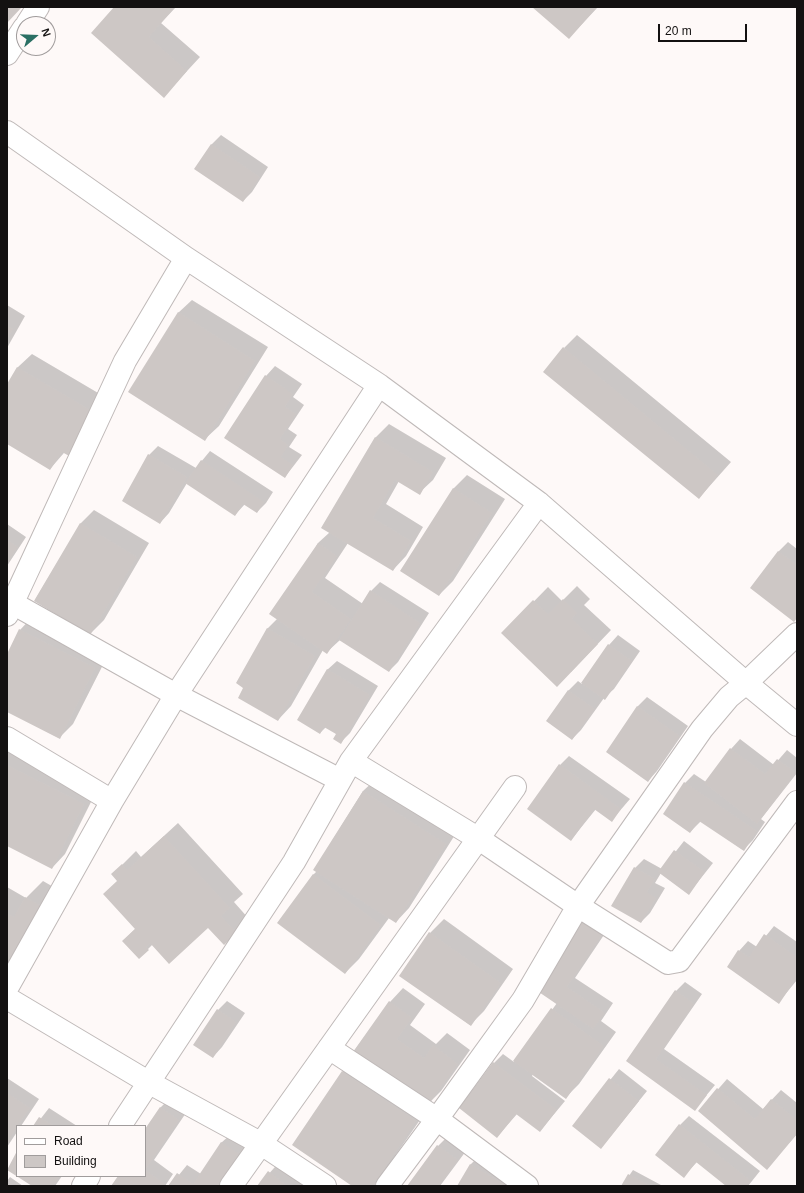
<!DOCTYPE html>
<html>
<head>
<meta charset="utf-8">
<style>
  body { margin:0 }
  #map { position:relative; width:804px; height:1193px; overflow:hidden; background:#fef9f8; font-family:Helvetica,sans-serif }
  canvas { display:block }
  .frame { position:absolute; inset:0; border:8px solid #131111; pointer-events:none }
  .legend { position:absolute; left:16px; top:1125px; width:130px; height:52px; box-sizing:border-box; background:#fef9f8; border:1px solid #a09c9c; margin:0; padding:5px 7px; list-style:none; font-size:12px; color:#131111 }
  .legend li { display:flex; align-items:center; gap:8px; height:20px }
  .legend b { width:20px; border:1px solid #a09c9c }
  .north { position:absolute; left:16px; top:16px; width:40px; height:40px; box-sizing:border-box; background:#fef9f8; border:1px solid #a09c9c; border-radius:50%; rotate:71deg; font-size:11px; font-weight:700; line-height:16px; text-align:center; color:#131111 }
  .north::after { content:''; display:block; margin:auto; width:14px; height:18px; background:#2b7064; clip-path:polygon(50% 0,100% 100%,50% 72%,0 100%) }
  .scale { position:absolute; left:658px; top:24px; width:89px; height:18px; box-sizing:border-box; border:2px solid #131111; border-top:0; padding-left:5px; font-size:12px; line-height:14px; white-space:nowrap; color:#131111; -webkit-text-stroke:3px #fef9f8; paint-order:stroke }
</style>
</head>
<body>
<div id="map">
<canvas width="804" height="1193"></canvas>
<div class="frame"></div>
<ul class="legend">
<li><b style="height:5px;background:#fff"></b>Road</li>
<li><b style="height:11px;background:#cdc7c5"></b>Building</li>
</ul>
<div class="north">N</div>
<div class="scale">20 m</div>
</div>
<script>
const c = document.querySelector('canvas').getContext('2d');
c.lineJoin = 'round';
function fill(path, color) {
  c.fillStyle = color;
  c.fill(path, 'evenodd');
}
function poly(rows) {
  const path = new Path2D();
  for (const r of rows) {
    path.moveTo(r[0], r[1]);
    for (let i = 2; i < r.length; i += 2) path.lineTo(r[i], r[i + 1]);
  }
  return path;
}
function strokePath(path, color, width, dash) {
  c.strokeStyle = color;
  c.lineWidth = width;
  c.lineCap = dash ? 'butt' : 'round';
  c.setLineDash(dash || []);
  c.stroke(path);
}
fill(poly([
  [115,7,176,7,161,23,200,57,164,96],
  [533,7,598,7,569,38],
  [221,135,268,167,252,192,243,201,195,169,212,144],
  [192,300,268,347,219,426,205,439,178,313],
  [7,305,25,316,7,348],
  [577,335,731,462,699,498,564,348],
  [32,354,110,400,50,469,7,443,7,386,18,367],
  [275,366,302,384,293,397,304,405,288,429,297,435,289,447,302,455,285,477,226,437,266,376],
  [389,424,446,458,433,480,419,493,399,481,386,504,423,527,406,556,393,570,348,543,325,578,363,604,371,591,380,582,429,613,398,662,389,671,340,640,327,652,323,650,291,706,278,720,245,687,267,629,278,618,318,543,330,532,322,528,376,437],
  [158,446,196,468,210,451,273,492,266,503,257,512,245,504,235,515,187,483,169,513,160,523,149,455],
  [467,475,505,499,453,581,439,595,402,571,454,488],
  [94,510,149,543,104,620,90,634,35,600,81,523],
  [7,524,26,537,7,566],
  [788,542,797,549,797,618,751,588,779,551],
  [577,586,590,599,584,605,611,630,571,672,503,633,548,587,562,601],
  [33,616,108,655,73,724,59,738,7,711,7,656,20,630],
  [618,635,640,651,614,689,604,698,581,730,572,739,547,721,569,690,578,681,582,684,609,645],
  [337,661,378,686,350,733,341,742,337,734,326,727,320,733,327,670],
  [647,697,688,726,657,771,648,781,607,752,638,706],
  [740,739,774,765,787,750,797,758,797,773,761,819,765,822,753,840,743,850,701,821,690,832,685,783,694,774,706,782,731,749],
  [7,745,97,790,65,854,52,868,7,845],
  [569,756,630,799,612,820,596,809,571,840,529,809,560,765],
  [377,778,458,830,409,908,396,922,389,918,359,959,345,973,313,875,317,871,314,870,363,791],
  [178,823,243,894,234,902,249,919,236,932,209,927,153,944,139,958,123,941,136,928,118,881,113,874,136,851,141,857],
  [684,841,713,863,689,893,661,873,655,883,665,888,650,913,641,922,635,868,644,859,662,869],
  [43,881,57,889,7,975,7,887,26,898],
  [444,919,513,969,484,1011,470,1025,401,975,430,933],
  [614,920,575,978,613,1003,601,1021,616,1032,579,1084,566,1097,533,1074,532,1076,565,1101,540,1131,517,1114,497,1137,494,1063,503,1054,514,1062,557,1003,535,988],
  [774,926,797,942,797,980,779,1002,728,967,739,951,748,941,757,947],
  [685,982,702,994,664,1049,715,1085,695,1109,627,1061,676,991],
  [403,988,425,1004,410,1025,436,1044,447,1033,470,1050,441,1091,427,1105,354,1051,390,1002],
  [227,1001,245,1013,222,1047,213,1057,218,1010],
  [356,1058,429,1107,374,1186,354,1186,294,1145,343,1071],
  [619,1069,647,1091,601,1148,574,1125],
  [7,1078,39,1099,21,1126,17,1126,17,1132,7,1147],
  [727,1079,763,1109,781,1090,797,1103,797,1134,767,1168,699,1111],
  [170,1098,188,1110,154,1160,173,1174,165,1186,112,1186,120,1176,145,1176,145,1131,161,1107],
  [49,1108,77,1126,35,1126],
  [689,1116,760,1171,748,1186,727,1186,697,1162,684,1176,680,1125],
  [231,1134,247,1145,220,1186,170,1186,187,1165,201,1174,221,1143],
  [447,1137,466,1151,440,1186,408,1186,438,1146],
  [480,1155,511,1186,458,1186,471,1164],
  [282,1159,318,1186,258,1186],
  [633,1170,661,1185,661,1186,622,1186],
  [18,1176,62,1176,55,1186,34,1186],
  [10,1177,23,1186,7,1186,7,1181]
]), '#0003');
fill(poly([
  [7,7,22,7,7,23],
  [114,7,175,7,149,37,187,71,164,98,91,33],
  [532,7,597,7,569,39],
  [211,144,260,177,243,202,194,169],
  [178,312,255,361,205,441,128,392],
  [7,326,13,329,7,339],
  [563,347,718,475,699,499,543,372],
  [17,367,97,414,71,457,62,452,50,470,7,444,7,384],
  [265,375,293,394,285,407,296,414,280,439,288,445,281,457,293,465,285,478,224,438],
  [375,437,433,472,420,495,395,480,373,518,411,541,393,571,321,528],
  [148,454,187,477,160,524,122,501],
  [201,460,264,502,257,513,243,504,235,516,185,483],
  [453,488,492,513,439,596,400,571],
  [80,523,137,557,90,635,34,601],
  [7,540,18,547,7,563],
  [318,543,337,556,312,592,351,619,327,654,269,614],
  [778,551,797,565,797,618,794,622,750,588],
  [370,590,420,623,389,672,339,640],
  [563,599,577,613,572,619,598,644,557,687,501,633,533,600,548,614],
  [267,628,315,656,278,721,238,698,243,688,236,683],
  [19,629,95,668,60,739,7,712,7,654],
  [608,644,632,661,605,700,581,683],
  [327,669,370,695,341,744,333,739,336,734,324,727,320,734,297,720],
  [568,690,595,709,572,740,546,721],
  [637,706,680,736,648,782,606,752],
  [730,748,765,774,777,759,796,773,757,824,704,783],
  [559,764,621,809,612,822,594,809,571,841,527,809],
  [7,765,84,804,52,869,7,846],
  [684,782,757,831,744,851,699,821,690,833,663,814],
  [363,791,446,844,396,923,313,870],
  [164,836,230,908,221,916,237,933,224,945,208,928,169,964,150,943,146,947,149,950,139,959,122,941,135,929,103,894,117,881,111,874,122,864,127,870],
  [674,850,705,872,689,895,658,872],
  [634,867,655,879,647,892,656,898,641,923,611,906],
  [313,874,381,925,345,974,277,923],
  [25,897,41,906,7,968,7,914,14,917],
  [584,914,606,929,567,987,605,1013,593,1029,533,988],
  [429,932,501,983,471,1026,399,976],
  [764,934,797,957,797,977,779,1004,727,967,738,950,749,957],
  [675,990,694,1004,656,1059,707,1095,695,1111,626,1061],
  [389,1001,412,1018,397,1039,424,1058,433,1045,458,1064,428,1105,353,1052],
  [551,1008,604,1046,566,1099,513,1061],
  [217,1009,236,1022,213,1058,193,1045],
  [493,1062,557,1110,540,1132,516,1114,497,1138,459,1108],
  [342,1071,416,1121,373,1186,352,1186,292,1145],
  [609,1078,639,1101,601,1149,572,1126],
  [717,1088,755,1119,771,1099,797,1120,797,1134,767,1170,698,1111],
  [7,1093,30,1108,17,1126,7,1144],
  [160,1107,179,1120,145,1170,165,1184,163,1186,137,1186,123,1176,145,1176,145,1129],
  [39,1117,54,1126,33,1126],
  [679,1124,751,1181,747,1186,726,1186,696,1162,684,1178,655,1155],
  [221,1142,239,1154,218,1186,168,1186,177,1173,193,1184],
  [437,1145,458,1160,439,1186,407,1186],
  [17,1151,17,1176,60,1176,53,1186,32,1186,7,1170],
  [470,1164,507,1186,457,1186],
  [268,1171,287,1186,257,1186],
  [628,1174,650,1186,621,1186],
  [118,1176,122,1176,136,1186,111,1186]
]), '#cdc7c5');
const street = poly([
  [27,24,38,7],
  [7,54,24,28],
  [7,132,186,258,379,385,539,503,746,683,797,725],
  [7,600,176,695,340,780],
  [7,615,125,361,186,258],
  [7,738,112,801],
  [351,761,479,839,578,906,668,963,679,961,797,802],
  [7,988,112,801,176,695,379,385],
  [7,998,148,1082,260,1143,325,1186],
  [329,1048,437,1119,527,1186],
  [120,1126,294,862,351,761,539,503],
  [83,1186,89,1176],
  [231,1186,515,787],
  [387,1186,437,1119,523,1000,578,906,702,729,729,697,746,683,797,634]
]);
strokePath(street, '#bfb9b8', 24);
strokePath(street, '#fff', 22);
</script>
</body>
</html>
